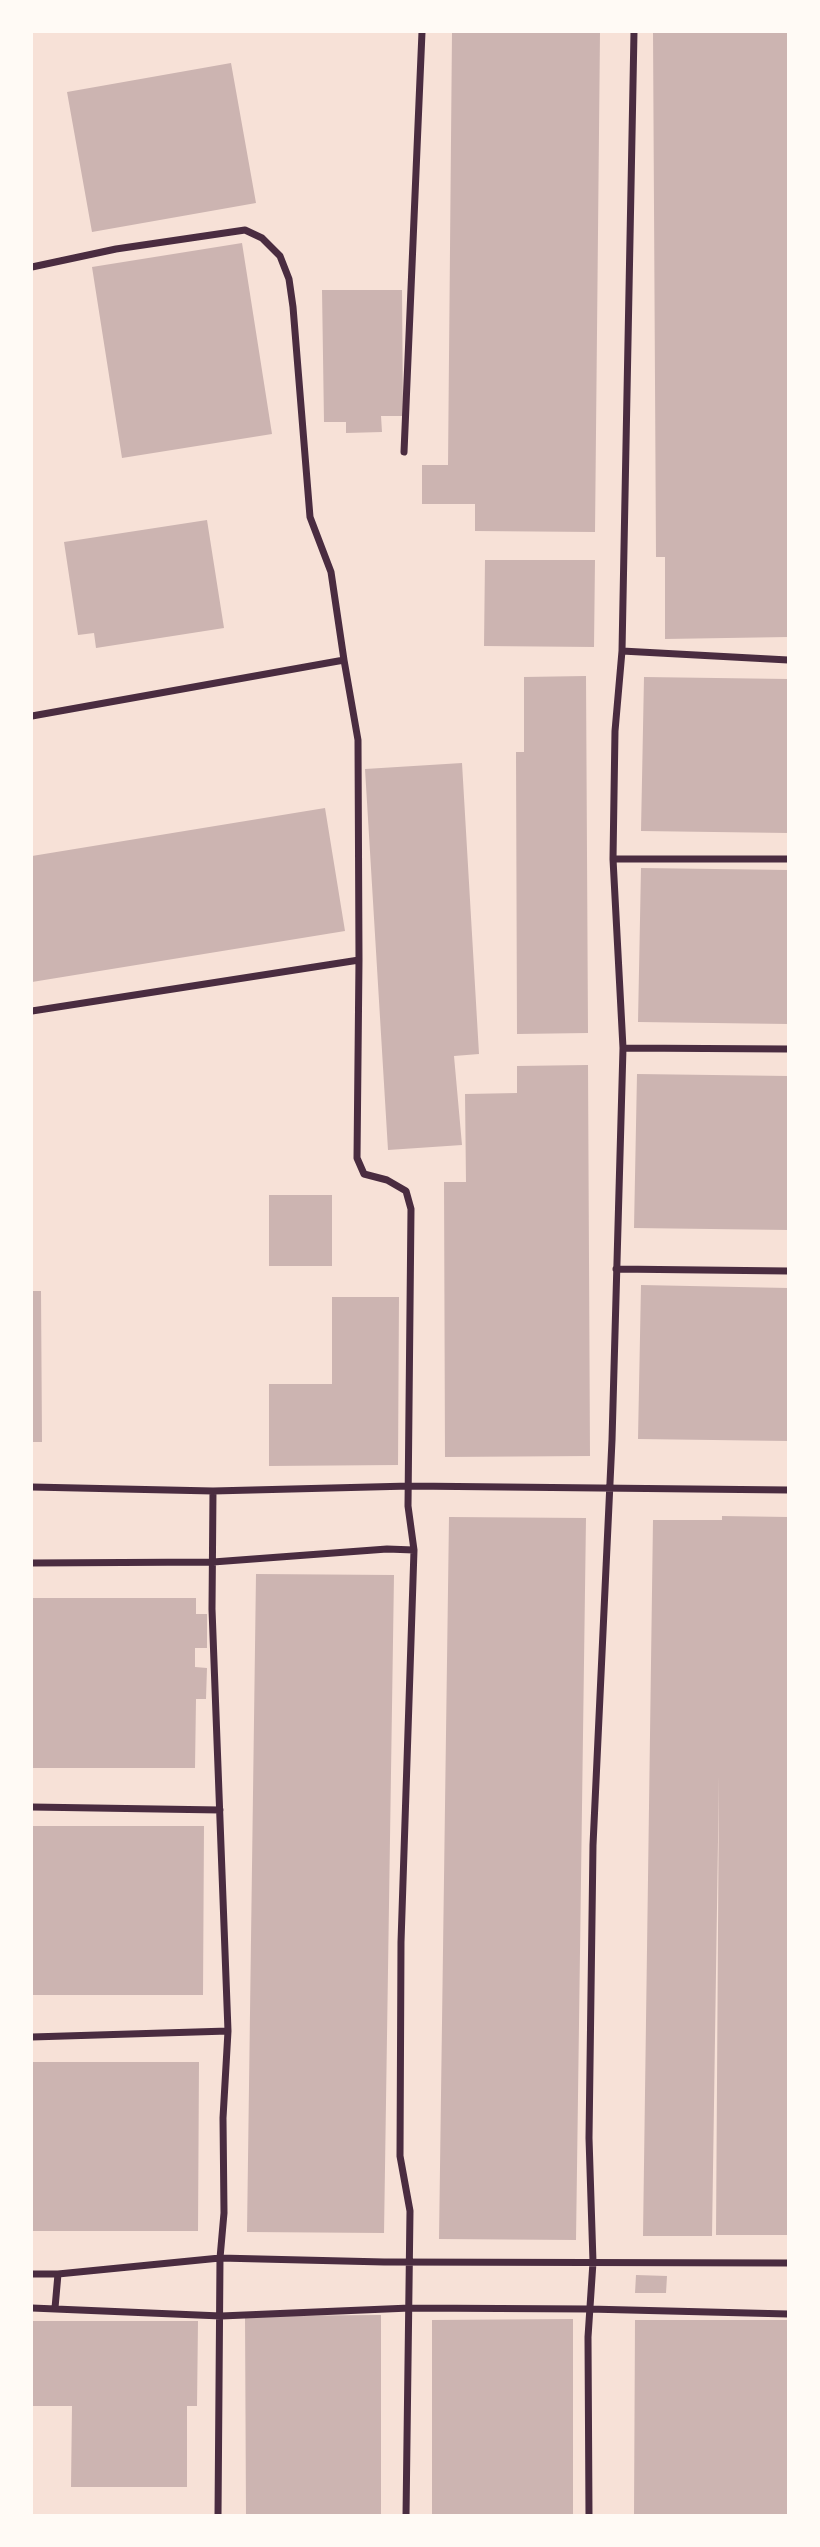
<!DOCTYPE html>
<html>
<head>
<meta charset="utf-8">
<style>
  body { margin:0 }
  #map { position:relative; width:820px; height:2547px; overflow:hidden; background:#f7e1d7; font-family:"Public Sans",sans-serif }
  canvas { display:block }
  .frame { position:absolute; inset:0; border:33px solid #fffaf5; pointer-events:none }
</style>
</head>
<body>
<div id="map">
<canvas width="820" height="2547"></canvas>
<div class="frame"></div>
</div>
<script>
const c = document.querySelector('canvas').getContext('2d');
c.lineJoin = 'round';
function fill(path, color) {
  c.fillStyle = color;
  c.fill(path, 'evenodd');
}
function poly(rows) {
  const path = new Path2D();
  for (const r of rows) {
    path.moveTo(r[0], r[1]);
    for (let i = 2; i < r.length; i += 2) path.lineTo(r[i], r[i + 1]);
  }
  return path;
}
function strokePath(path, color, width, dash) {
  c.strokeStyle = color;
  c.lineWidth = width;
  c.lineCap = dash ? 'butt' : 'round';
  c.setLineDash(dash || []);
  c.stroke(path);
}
fill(poly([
  [452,32,600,32,595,532,475,531,475,504,422,504,422,465,448,465],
  [653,32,788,32,788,637,665,639,665,557,656,557],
  [231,63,256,203,92,232,67,92],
  [242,243,272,434,122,458,92,267],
  [322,290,402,290,403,416,381,416,382,432,346,433,346,422,324,422],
  [207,520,224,628,96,648,94,633,78,635,64,542],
  [485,560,595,560,594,647,484,646],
  [586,676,588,1033,517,1034,516,752,524,752,524,677],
  [644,677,788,679,788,833,641,831],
  [462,763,479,1054,454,1056,462,1145,388,1150,365,769],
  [325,808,345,931,32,982,32,856],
  [641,868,788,870,788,1024,638,1022],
  [588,1065,590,1456,445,1457,444,1182,466,1182,465,1094,517,1093,517,1066],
  [637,1074,788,1076,788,1230,634,1228],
  [269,1195,332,1195,332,1266,269,1266],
  [641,1285,788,1288,788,1441,638,1439],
  [32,1291,41,1291,42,1442,32,1442],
  [332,1297,399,1297,398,1465,269,1466,269,1384,332,1384],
  [722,1516,788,1517,788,2235,716,2235,719,1775,712,2236,643,2236,653,1520,722,1520],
  [449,1517,586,1518,576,2240,439,2239],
  [256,1574,394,1575,384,2233,247,2232],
  [32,1598,196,1598,196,1614,207,1614,207,1648,195,1648,195,1667,207,1668,206,1699,196,1699,195,1768,32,1768],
  [32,1826,204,1826,203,1995,32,1995],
  [32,2062,199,2062,198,2231,32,2231],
  [636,2275,667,2276,666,2293,635,2293],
  [381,2315,381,2516,246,2516,245,2316],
  [573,2319,573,2516,432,2516,432,2320],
  [635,2320,788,2320,788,2516,634,2516],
  [32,2321,198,2321,197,2406,187,2406,187,2487,71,2487,72,2406,32,2406]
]), '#ccb4b1');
strokePath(poly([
  [32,267,116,249,245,230,262,238,280,256,289,279,293,307,310,517,331,572,344,660],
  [404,452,422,32],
  [622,651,788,660],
  [32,716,344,660,358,740,359,960,32,1011],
  [613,859,788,859],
  [359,960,357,1158,364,1174,387,1180,406,1191,411,1209,408,1506,414,1550,401,1942,400,2156,410,2211,406,2516],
  [623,1048,788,1049],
  [616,1269,788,1271],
  [32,1487,213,1491,410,1486,788,1490],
  [213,1491,212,1609,228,2031,223,2118,224,2213,220,2258,218,2516],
  [32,1563,213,1562,387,1549,414,1550],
  [32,1807,220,1810],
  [32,2037,228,2031],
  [32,2274,58,2274,220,2258,384,2262,788,2263],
  [32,2308,221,2316,410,2308,589,2309,788,2314],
  [55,2308,58,2274],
  [589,2516,588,2337,593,2262,589,2138,593,1845,612,1440,623,1048,613,859,615,731,622,651,634,32]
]), '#4a2c40', 7);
</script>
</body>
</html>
